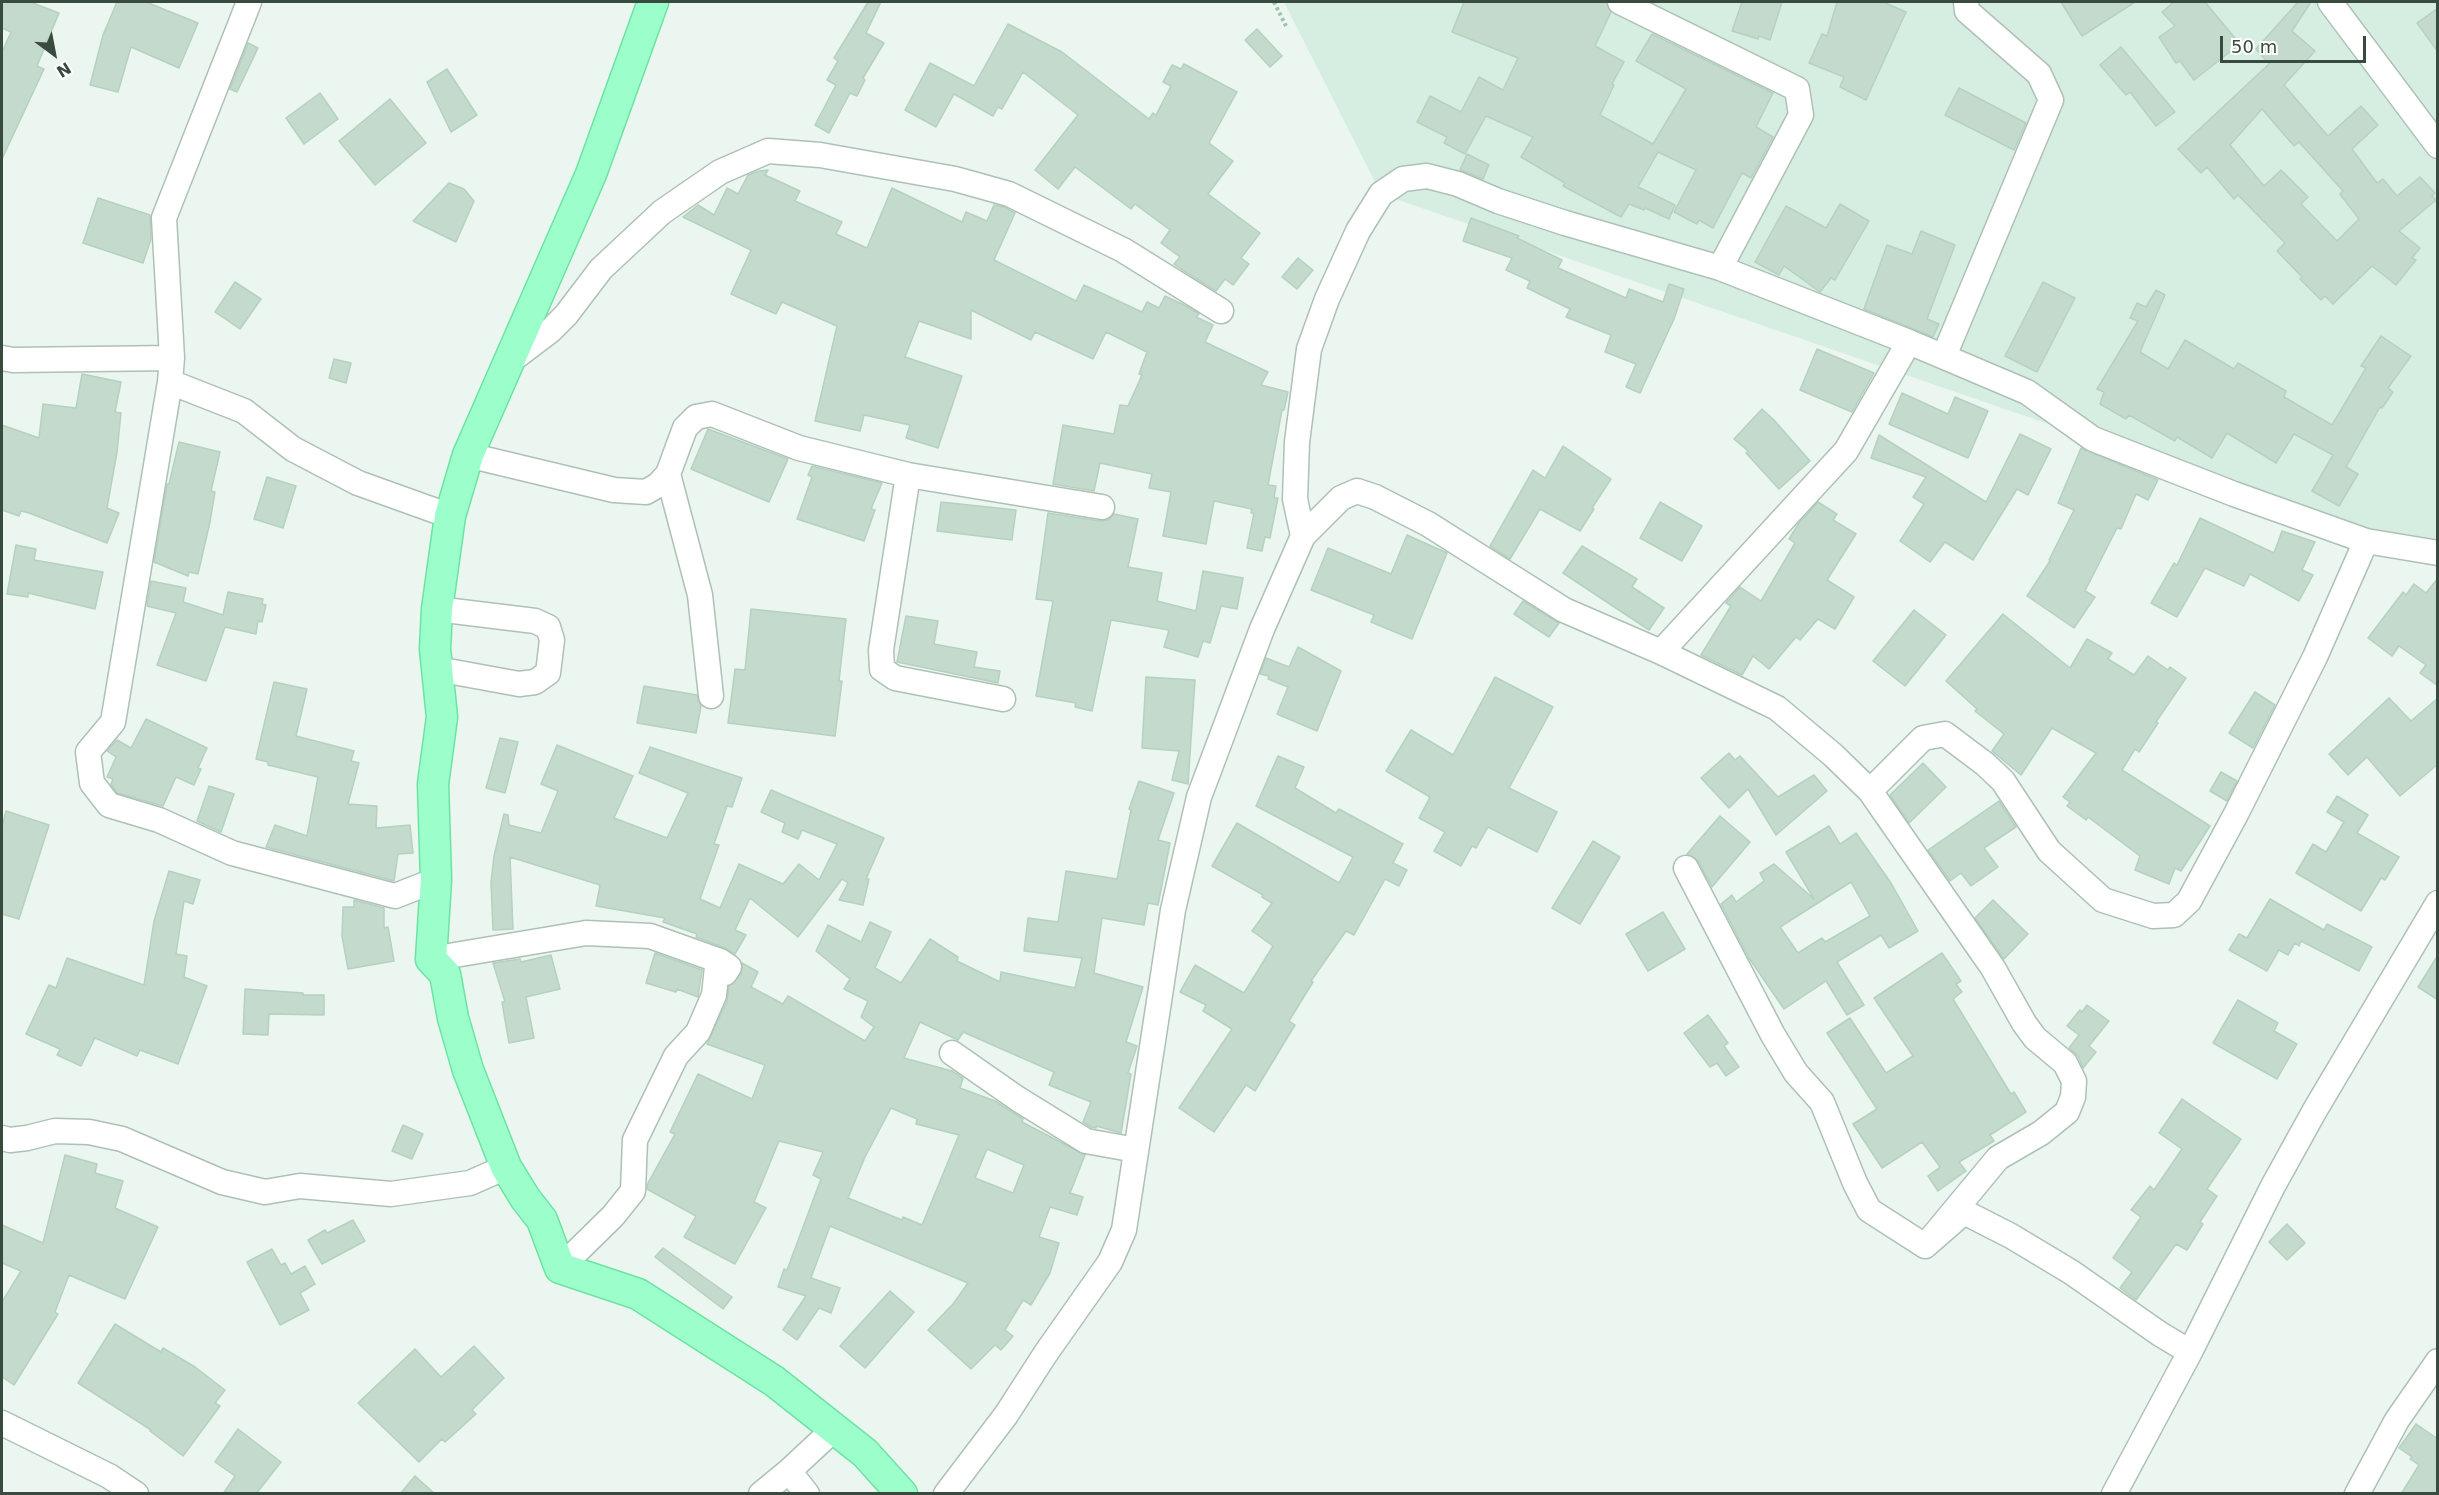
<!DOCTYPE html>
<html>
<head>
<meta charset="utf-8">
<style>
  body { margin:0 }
  #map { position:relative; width:2439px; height:1495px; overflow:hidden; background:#ebf6f0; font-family:"DejaVu Sans",sans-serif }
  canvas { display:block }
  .frame { position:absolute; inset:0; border:3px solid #394a3f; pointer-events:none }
  .north { position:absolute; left:24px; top:24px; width:60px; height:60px; -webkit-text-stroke:4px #fff; paint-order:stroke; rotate:148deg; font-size:16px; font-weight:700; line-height:24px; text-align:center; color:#394a3f }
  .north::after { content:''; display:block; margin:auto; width:21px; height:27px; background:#394a3f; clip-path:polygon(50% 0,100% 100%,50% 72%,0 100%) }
  .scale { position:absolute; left:2220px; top:36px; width:146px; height:27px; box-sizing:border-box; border:3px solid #394a3f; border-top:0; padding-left:8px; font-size:18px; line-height:21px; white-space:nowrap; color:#394a3f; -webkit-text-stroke:4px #fff; paint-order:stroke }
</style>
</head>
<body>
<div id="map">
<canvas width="2439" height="1495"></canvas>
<div class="frame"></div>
<div class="north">N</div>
<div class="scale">50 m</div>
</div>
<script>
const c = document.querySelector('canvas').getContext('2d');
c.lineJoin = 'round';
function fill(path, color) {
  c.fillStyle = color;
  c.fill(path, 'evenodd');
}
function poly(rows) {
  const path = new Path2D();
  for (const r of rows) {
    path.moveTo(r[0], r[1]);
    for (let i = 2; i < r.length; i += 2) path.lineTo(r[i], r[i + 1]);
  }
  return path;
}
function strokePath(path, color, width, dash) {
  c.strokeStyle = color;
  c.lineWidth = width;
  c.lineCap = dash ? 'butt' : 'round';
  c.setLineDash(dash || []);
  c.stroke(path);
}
fill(poly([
  [1284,2,2437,2,2437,558,1381,194]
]), '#d6eee1');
const building = poly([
  [2,2,30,2,59,13,37,66,44,69,2,159,2,52,11,32,2,28,2,2],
  [117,2,146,2,198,23,179,68,131,47,118,92,90,85,103,35,117,2],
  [868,2,881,2,866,33,884,43,863,78,865,80,857,96,850,93,829,133,815,125,836,85,827,80,838,61,834,58,868,2],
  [1464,2,1606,2,1611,12,1595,46,1624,62,1612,84,1614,85,1600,115,1653,144,1686,89,1636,61,1652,34,1773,93,1756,127,1773,137,1751,178,1742,173,1713,228,1699,220,1697,224,1674,212,1696,170,1658,152,1638,187,1675,205,1669,219,1645,208,1644,210,1629,204,1621,217,1563,186,1565,183,1521,157,1533,137,1486,116,1465,154,1444,143,1447,137,1417,122,1430,96,1461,112,1479,77,1503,90,1518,58,1452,32,1464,2],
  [1742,2,1782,2,1770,40,1759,36,1758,39,1732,31,1742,2],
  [1837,2,1883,2,1906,12,1866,100,1840,87,1844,77,1809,63,1822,34,1827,36,1837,2],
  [2061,2,2135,2,2082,36,2061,2],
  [2174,2,2205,2,2240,44,2194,80,2180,61,2176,63,2159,37,2175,26,2162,12,2174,2],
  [2298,2,2311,2,2292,31,2315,51,2284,85,2328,136,2361,106,2378,125,2352,149,2377,183,2383,179,2397,196,2420,177,2435,193,2432,196,2436,200,2399,231,2420,248,2412,258,2416,260,2396,285,2372,266,2333,304,2325,296,2321,300,2300,279,2302,277,2277,251,2285,243,2238,195,2234,199,2207,167,2201,173,2178,149,2269,64,2256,49,2298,2],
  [2262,109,2294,146,2299,142,2343,191,2340,194,2359,219,2337,241,2301,204,2308,197,2281,170,2264,186,2230,145,2262,109],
  [2438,8,2438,52,2417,23,2438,8],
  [1008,24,1062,52,1149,119,1153,113,1156,115,1171,86,1163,82,1172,65,1181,69,1184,64,1237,92,1209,143,1233,161,1208,194,1260,233,1241,258,1249,264,1233,285,1225,279,1216,291,1181,269,1174,264,1180,257,1161,243,1170,230,1135,204,1131,209,1075,167,1058,189,1035,170,1078,115,1023,72,1002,109,998,107,993,116,954,94,936,127,905,110,930,63,974,86,1008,24],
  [1257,29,1282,56,1270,67,1245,40,1257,29],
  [248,43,258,48,237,92,230,89,248,43],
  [2121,47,2175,112,2156,126,2130,92,2126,95,2100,65,2121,47],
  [447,69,477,115,451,132,427,82,447,69],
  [1959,88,2026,123,2014,150,1945,115,1959,88],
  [320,93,338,119,304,144,286,118,320,93],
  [390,99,426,143,375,185,339,141,390,99],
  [1467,154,1489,165,1483,179,1460,170,1467,154],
  [768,170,765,175,800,191,795,201,842,222,836,234,867,248,892,188,962,222,966,212,987,221,994,205,1004,207,1015,213,994,260,1076,301,1084,285,1142,312,1147,302,1159,308,1165,296,1186,306,1199,314,1196,317,1213,325,1205,342,1268,372,1261,385,1288,392,1284,410,1282,410,1268,485,1276,486,1274,498,1278,498,1270,538,1265,537,1262,551,1247,548,1254,513,1251,513,1252,509,1214,501,1206,544,1163,536,1171,492,1149,488,1152,474,1100,463,1094,491,1053,484,1063,425,1114,434,1120,405,1128,406,1142,375,1139,374,1147,352,1106,332,1093,359,1035,332,1031,340,971,310,971,339,919,321,905,357,962,376,938,448,906,438,910,425,864,415,860,431,815,421,837,326,782,302,776,314,731,294,751,250,683,217,698,205,714,215,727,188,738,194,748,175,759,171,768,170],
  [449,183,464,189,474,201,456,242,413,221,449,183],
  [98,198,150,215,151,239,143,263,83,243,98,198],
  [1840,204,1869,221,1835,280,1831,278,1820,292,1784,266,1779,275,1755,262,1786,206,1826,228,1840,204],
  [1471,218,1519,236,1517,238,1562,260,1558,268,1626,298,1629,289,1663,302,1669,284,1684,289,1674,319,1640,393,1626,387,1636,364,1605,352,1611,335,1566,317,1570,309,1527,288,1530,281,1506,270,1512,258,1463,241,1471,218],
  [1921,231,1955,245,1927,319,1939,324,1933,337,1864,309,1887,245,1912,254,1921,231],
  [1298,258,1313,270,1297,289,1282,277,1298,258],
  [235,282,261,299,240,329,215,312,235,282],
  [2043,282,2075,298,2037,372,2005,356,2043,282],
  [2156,290,2165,295,2140,352,2168,369,2185,340,2234,369,2238,363,2286,391,2284,397,2332,425,2366,368,2361,366,2381,336,2411,356,2388,388,2393,392,2382,408,2380,407,2346,467,2358,474,2339,506,2312,491,2333,455,2294,434,2276,463,2227,433,2212,458,2177,437,2175,441,2129,415,2126,419,2100,404,2104,392,2097,389,2138,321,2130,318,2137,303,2146,307,2156,290],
  [1817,349,1874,373,1852,412,1800,390,1817,349],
  [334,359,351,363,346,383,329,378,334,359],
  [82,374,121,382,115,412,121,413,117,452,107,508,119,513,107,543,29,513,21,511,19,516,2,510,2,425,39,438,43,404,76,408,82,374],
  [1902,393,1948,414,1955,397,1988,411,1968,458,1889,424,1902,393],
  [1762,409,1774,420,1810,461,1779,489,1746,453,1748,451,1734,439,1762,409],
  [708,429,788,459,769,502,691,469,708,429],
  [2020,434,2051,449,2028,495,2017,489,1973,560,1945,542,1930,562,1900,541,1924,504,1913,497,1926,477,1871,458,1879,435,1986,502,2020,434],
  [179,442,220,452,211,491,215,492,210,522,198,574,189,572,188,576,154,562,167,484,169,484,179,442],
  [1563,446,1611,479,1592,508,1594,509,1580,531,1540,509,1510,559,1490,546,1533,470,1545,478,1563,446],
  [2081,448,2158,480,2148,500,2136,494,2121,529,2117,528,2085,591,2095,597,2074,628,2027,596,2050,561,2049,560,2074,510,2058,503,2081,448],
  [812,466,882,483,871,509,875,510,864,541,797,519,812,477,808,475,812,466],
  [267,477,296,486,283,528,254,519,267,477],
  [941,502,1016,510,1012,540,937,531,941,502],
  [1660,502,1702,526,1682,561,1640,538,1660,502],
  [1818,502,1837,514,1833,520,1856,534,1827,580,1854,597,1835,629,1818,619,1800,640,1796,637,1769,669,1753,656,1742,675,1701,655,1731,606,1726,603,1740,587,1761,601,1795,543,1789,539,1799,523,1818,502],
  [1048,513,1100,521,1108,520,1114,514,1138,519,1128,567,1162,573,1157,601,1196,611,1203,571,1243,578,1237,609,1221,606,1210,643,1203,641,1198,657,1164,647,1169,630,1111,620,1092,711,1075,707,1076,703,1036,696,1053,601,1036,599,1048,513],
  [2200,518,2274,553,2282,531,2315,542,2302,570,2313,575,2299,601,2250,574,2244,586,2205,568,2177,617,2151,603,2174,563,2177,565,2200,518],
  [1407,535,1447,553,1412,639,1371,622,1374,615,1311,590,1328,548,1391,574,1407,535],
  [16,545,36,549,34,560,103,572,95,609,28,593,28,597,7,594,16,545],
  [1582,546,1637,579,1632,587,1664,608,1649,630,1563,573,1582,546],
  [2438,578,2438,686,2420,673,2426,665,2399,646,2392,656,2368,638,2403,592,2406,595,2414,584,2426,593,2438,578],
  [151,581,186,588,183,602,223,615,228,592,263,599,262,604,266,605,262,622,258,621,256,634,225,627,206,681,157,665,176,613,147,606,151,581],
  [1523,601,1559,623,1549,637,1514,614,1523,601],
  [751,609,846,619,839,681,842,681,835,736,728,723,735,669,745,670,751,609],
  [1914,610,1946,635,1905,686,1873,661,1914,610],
  [2003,614,2070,668,2087,639,2112,653,2108,659,2134,675,2148,656,2168,670,2170,667,2186,678,2156,722,2158,723,2139,752,2135,749,2122,770,2210,826,2181,871,2175,868,2169,884,2135,870,2140,856,2088,817,2086,820,2067,806,2070,802,2063,797,2096,753,2052,728,2021,775,1992,751,2004,734,1975,711,1977,709,1946,681,2003,614],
  [906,616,938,621,934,644,977,652,974,667,1000,671,998,683,897,662,906,616],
  [1298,647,1341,671,1317,731,1277,714,1288,687,1268,679,1269,676,1260,674,1266,658,1289,667,1298,647],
  [1146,677,1195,680,1188,784,1172,780,1179,751,1142,748,1146,677],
  [1495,677,1553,707,1509,788,1557,812,1537,852,1488,827,1476,848,1472,846,1461,866,1434,851,1445,832,1419,818,1430,797,1386,771,1411,730,1453,755,1495,677],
  [274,682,307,689,296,736,354,751,351,761,359,763,348,804,377,806,376,828,410,825,413,853,398,854,394,881,266,847,275,825,307,836,318,777,268,765,268,762,256,759,274,682],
  [644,686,697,695,701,706,696,733,637,723,644,686],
  [2255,692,2275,705,2253,748,2229,733,2255,692],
  [2389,698,2411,721,2438,698,2438,764,2400,796,2367,757,2348,775,2329,754,2389,698],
  [146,719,207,748,198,768,201,769,194,785,176,777,163,806,117,793,111,784,113,779,107,777,116,757,107,751,117,740,131,748,146,719],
  [500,738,518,742,505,793,486,788,500,738],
  [557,745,633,776,614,818,667,838,688,793,639,773,650,747,742,778,732,807,727,806,714,844,719,845,700,899,720,908,739,864,783,884,799,864,819,880,837,844,802,830,798,839,782,832,785,823,761,812,771,790,884,838,866,879,869,879,863,905,839,900,848,883,842,879,798,937,750,898,735,930,746,935,735,954,725,948,696,937,697,934,663,922,665,918,596,906,600,885,510,857,513,929,493,930,491,882,494,856,504,814,508,815,509,825,541,833,558,791,541,784,557,745],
  [1729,753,1735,760,1740,756,1778,797,1814,775,1827,791,1776,835,1748,789,1729,808,1701,778,1729,753],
  [1278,756,1304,767,1295,788,1336,813,1339,809,1403,844,1393,863,1407,870,1399,886,1385,879,1354,935,1346,931,1311,981,1313,982,1289,1021,1295,1025,1255,1091,1246,1085,1214,1132,1179,1108,1232,1029,1203,1011,1206,1005,1180,992,1195,965,1244,993,1273,946,1252,931,1272,903,1262,897,1263,895,1212,866,1237,823,1339,883,1353,857,1256,806,1278,756],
  [1923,763,1946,787,1909,823,1890,795,1923,763],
  [2221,772,2237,781,2227,801,2210,791,2221,772],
  [1139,781,1174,793,1158,840,1170,843,1158,905,1148,903,1144,925,1102,918,1094,973,1143,987,1126,1042,1137,1046,1128,1073,1131,1074,1121,1133,1096,1126,1096,1128,1091,1127,1083,1122,1091,1102,1049,1085,1054,1072,963,1032,958,1040,920,1022,904,1058,952,1071,963,1078,960,1088,995,1101,1023,1119,1022,1122,1085,1155,1070,1193,1083,1197,1077,1215,1050,1207,1039,1237,1059,1243,1050,1273,1031,1305,1023,1300,1005,1330,1013,1336,1001,1350,995,1345,971,1369,928,1330,953,1304,968,1283,830,1226,811,1278,840,1288,831,1313,819,1308,797,1340,783,1330,806,1296,778,1287,784,1269,787,1270,821,1179,813,1175,823,1152,779,1141,754,1202,766,1208,735,1264,684,1237,696,1216,647,1189,648,1183,675,1134,670,1132,698,1074,752,1099,765,1065,707,1044,727,1001,729,986,741,974,742,963,758,972,751,987,783,1004,788,996,865,1041,874,1027,861,1017,868,1001,844,989,850,979,816,951,828,925,861,942,870,922,891,932,875,968,901,983,930,939,958,957,957,961,1000,982,1001,972,1075,988,1082,958,1024,951,1028,918,1058,922,1066,871,1117,879,1131,810,1129,809,1139,781],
  [891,1108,917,1119,916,1124,959,1135,922,1225,903,1217,902,1220,848,1198,865,1157,891,1108],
  [987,1149,1024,1165,1013,1193,975,1178,987,1149],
  [209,786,234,794,221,832,197,821,209,786],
  [2337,796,2368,815,2357,833,2399,857,2385,880,2381,878,2361,911,2296,873,2313,844,2326,852,2344,822,2327,812,2337,796],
  [1999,801,2016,827,1984,848,1998,867,1971,886,1961,873,1950,881,1928,850,1999,801],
  [6,811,49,825,19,919,2,914,2,827,6,811],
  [1720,816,1750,842,1712,887,1698,861,1687,854,1720,816],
  [1829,826,1840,844,1856,833,1891,883,1918,931,1889,948,1881,935,1837,962,1864,1005,1847,1015,1826,981,1784,1009,1749,958,1721,904,1732,895,1736,902,1764,881,1760,873,1774,864,1814,899,1786,852,1829,826],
  [1851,882,1870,916,1825,942,1822,938,1798,953,1780,927,1851,882],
  [1593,841,1620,857,1580,924,1552,908,1593,841],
  [169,871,200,880,193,904,184,901,176,954,187,956,184,977,207,986,178,1064,140,1050,137,1056,95,1038,81,1066,57,1055,60,1049,26,1034,49,985,56,988,67,958,144,985,154,921,169,871],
  [2270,899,2324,930,2327,924,2372,947,2359,971,2301,941,2299,946,2295,943,2288,955,2279,950,2267,971,2229,950,2239,934,2247,938,2270,899],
  [354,900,384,908,384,928,388,927,394,961,348,969,342,936,343,907,354,907,354,900],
  [1993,900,2028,934,2004,959,1975,918,1993,900],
  [1663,912,1685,949,1648,971,1626,934,1663,912],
  [655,953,702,970,698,997,677,989,676,992,646,983,655,953],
  [1942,953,1961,981,1956,984,1962,992,1953,999,2011,1094,2014,1092,2026,1112,1990,1135,1994,1141,1959,1162,1966,1171,1938,1191,1928,1176,1940,1167,1922,1142,1882,1168,1853,1124,1877,1109,1827,1033,1850,1018,1886,1073,1913,1056,1874,998,1942,953],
  [551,955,560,989,526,997,534,1038,509,1043,502,1002,505,1002,493,963,520,959,521,962,551,955],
  [2438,955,2438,1000,2418,987,2438,955],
  [245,989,303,993,303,995,324,995,324,1015,269,1014,268,1035,243,1034,245,989],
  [2238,1000,2278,1023,2274,1031,2297,1044,2277,1079,2213,1043,2238,1000],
  [2087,1005,2109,1021,2089,1046,2096,1052,2083,1068,2078,1056,2069,1048,2079,1035,2067,1026,2080,1010,2082,1012,2087,1005],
  [1708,1015,1728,1043,1724,1046,1739,1067,1726,1076,1717,1063,1710,1067,1684,1033,1708,1015],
  [2182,1099,2241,1139,2207,1189,2217,1196,2200,1222,2203,1224,2187,1250,2176,1244,2136,1300,2120,1288,2132,1272,2113,1258,2141,1217,2131,1210,2150,1186,2154,1190,2182,1149,2159,1133,2182,1099],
  [403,1125,423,1134,412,1159,392,1151,403,1125],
  [65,1155,97,1164,95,1173,123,1181,115,1208,158,1227,125,1299,69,1275,55,1312,58,1314,14,1385,2,1377,2,1302,21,1271,2,1263,2,1225,43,1243,65,1155],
  [353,1220,365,1241,322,1264,308,1240,325,1230,327,1233,353,1220],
  [2287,1224,2305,1243,2287,1260,2269,1242,2287,1224],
  [663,1248,732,1297,723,1309,655,1257,663,1248],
  [272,1249,281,1265,285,1263,291,1274,305,1266,315,1284,300,1293,309,1310,280,1325,247,1262,272,1249],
  [890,1291,914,1312,865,1368,840,1346,890,1291],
  [115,1324,161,1352,163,1348,195,1367,225,1390,215,1403,220,1406,183,1456,150,1431,151,1430,78,1383,115,1324],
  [474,1346,504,1378,472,1410,476,1414,445,1442,442,1439,419,1462,358,1403,415,1349,441,1377,474,1346],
  [2416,1424,2438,1439,2438,1494,2401,1494,2419,1465,2410,1459,2412,1457,2399,1448,2416,1424],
  [238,1429,281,1462,256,1494,223,1494,235,1476,215,1462,238,1429],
  [415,1476,435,1494,400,1494,415,1476]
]);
fill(building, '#c4dacc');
strokePath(building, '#b4d2bf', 1.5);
const minor = poly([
  [249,2,164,218,172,358,170,382,113,722,88,752,92,783,109,805,159,820,232,853,395,896,436,880],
  [1620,2,1797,89,1801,115,1720,268],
  [2330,2,2438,146],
  [1944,356,2051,100,2039,74,1967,11,1966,2],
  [2,358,13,360,172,358],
  [509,362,550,331,566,315,601,269,662,212,720,172,768,151,820,155,955,179,1009,194,1123,250,1221,311],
  [170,382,244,411,293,449,358,483,450,516],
  [468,455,614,490,646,492,658,485,668,474,685,428,696,417,712,414,799,448,908,475,1102,507],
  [668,474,700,595,711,696],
  [908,475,881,650,882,669,895,678,1003,699],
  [1303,536,1295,499,1297,442,1309,349,1327,299,1358,231,1381,194,1403,179,1427,176,1458,184,1498,201,1565,223,1720,268,1909,342,2027,392,2093,439,2234,494,2366,541,2438,553],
  [437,609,535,621,548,627,552,640,548,673,535,682,519,684,437,669],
  [1661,652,1846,451,1909,342],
  [1870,791,1923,738,1945,734,1985,764,2003,781,2049,851,2103,900,2153,916,2174,915,2189,901,2236,814,2315,657,2366,541],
  [1686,868,1773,1035,1796,1073,1822,1102,1855,1183,1869,1210,1925,1246,1964,1212,2011,1236,2071,1272,2160,1334,2190,1352],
  [431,959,586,933,650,936,720,961,729,967,725,973,717,967,714,995,698,1032,676,1056,635,1140,633,1191,613,1216,560,1268],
  [952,1053,1018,1099,1086,1141,1136,1150],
  [2,1138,10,1140,27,1138,55,1131,89,1132,122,1139,222,1182,265,1192,300,1186,391,1194,470,1183,506,1167],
  [2,1423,109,1476,136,1494],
  [789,1471,807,1494],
  [761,1494,789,1471,833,1430],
  [946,1494,1006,1415,1046,1353,1110,1262,1124,1230,1173,910,1199,797,1262,629,1303,536,1341,498,1357,491,1375,497,1428,524,1564,610,1661,652,1777,708,1833,755,1870,791,1993,968,2024,1023,2035,1038,2065,1063,2074,1081,2073,1097,2067,1112,2041,1133,1998,1158,1925,1246],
  [2114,1494,2190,1352,2273,1186,2315,1110,2438,903],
  [2357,1494,2397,1420,2438,1361]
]);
const major = poly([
  [653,2,591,174,468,455,450,516,437,609,435,649,442,717,433,784,436,880,431,959,445,974,453,1018,468,1070,506,1167,525,1198,542,1220,560,1268,638,1294,774,1381,865,1453,902,1494]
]);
strokePath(minor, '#aec1b5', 27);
strokePath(major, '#6be4a2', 33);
strokePath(poly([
  [1274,2,1286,26]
]), '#9fc3ae', 4, [3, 3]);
strokePath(minor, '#fff', 24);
strokePath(major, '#9cfeca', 30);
</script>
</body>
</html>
